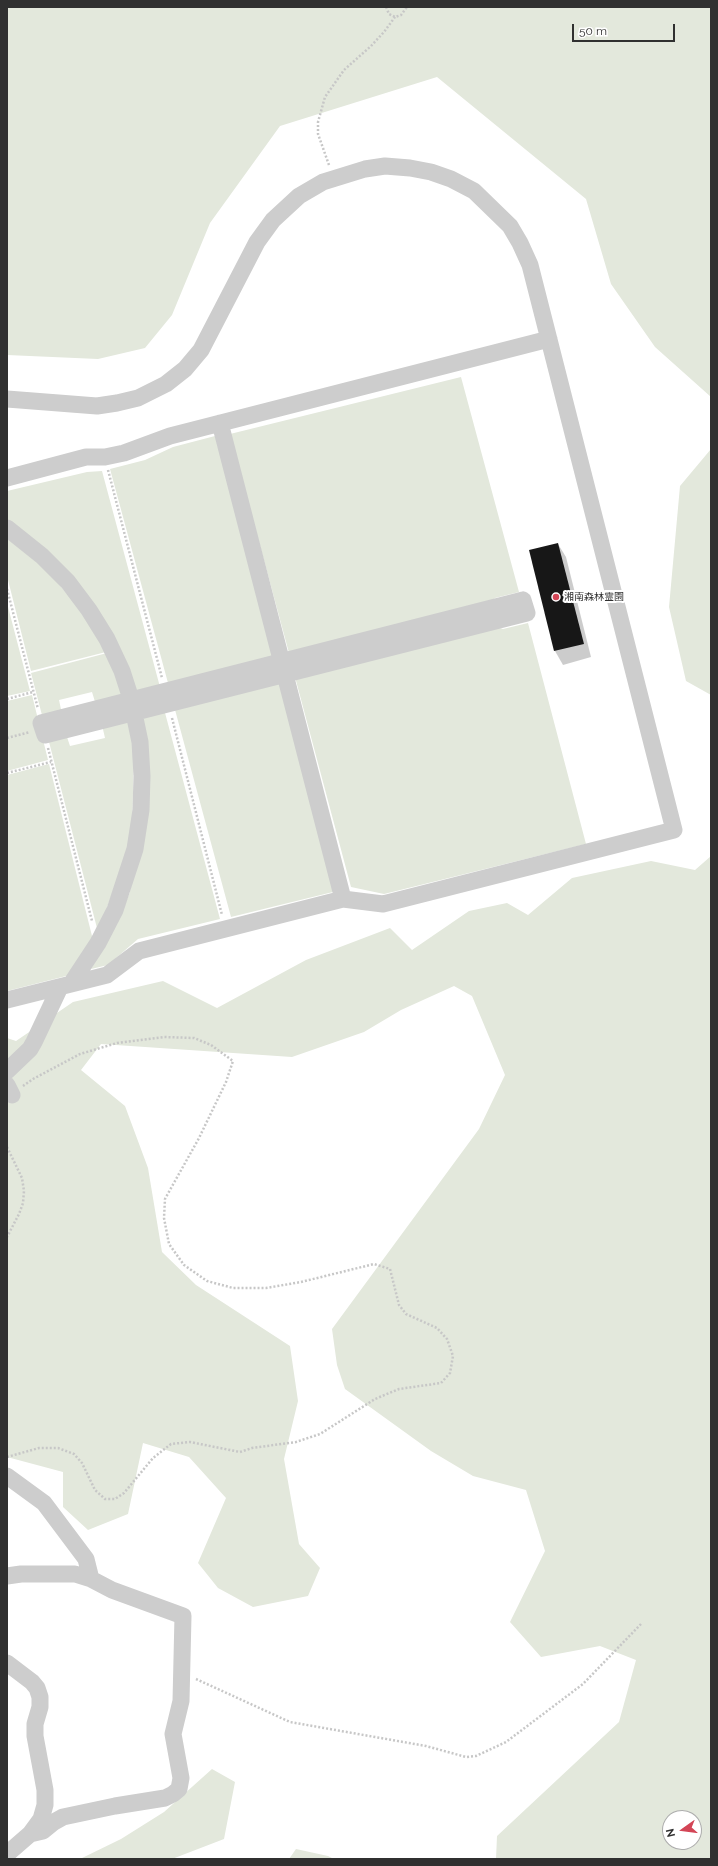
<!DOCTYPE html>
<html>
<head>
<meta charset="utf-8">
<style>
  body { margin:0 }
  #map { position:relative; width:718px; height:1866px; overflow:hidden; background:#fff; font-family:Raleway,sans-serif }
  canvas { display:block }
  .frame { position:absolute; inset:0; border:8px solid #303030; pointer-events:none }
  .north { position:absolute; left:662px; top:1810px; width:40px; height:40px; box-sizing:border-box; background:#fff; border:1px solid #acacac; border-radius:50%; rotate:256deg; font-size:11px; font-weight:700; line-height:16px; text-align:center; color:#303030 }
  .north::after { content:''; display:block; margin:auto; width:14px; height:18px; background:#d34556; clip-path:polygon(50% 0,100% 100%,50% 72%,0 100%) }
  .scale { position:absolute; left:572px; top:24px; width:103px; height:18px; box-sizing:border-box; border:2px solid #303030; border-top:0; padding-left:5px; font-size:12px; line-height:14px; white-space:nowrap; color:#303030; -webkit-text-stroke:3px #fff; paint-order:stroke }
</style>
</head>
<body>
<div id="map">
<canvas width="718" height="1866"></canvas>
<div class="frame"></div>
<div class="north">N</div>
<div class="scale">50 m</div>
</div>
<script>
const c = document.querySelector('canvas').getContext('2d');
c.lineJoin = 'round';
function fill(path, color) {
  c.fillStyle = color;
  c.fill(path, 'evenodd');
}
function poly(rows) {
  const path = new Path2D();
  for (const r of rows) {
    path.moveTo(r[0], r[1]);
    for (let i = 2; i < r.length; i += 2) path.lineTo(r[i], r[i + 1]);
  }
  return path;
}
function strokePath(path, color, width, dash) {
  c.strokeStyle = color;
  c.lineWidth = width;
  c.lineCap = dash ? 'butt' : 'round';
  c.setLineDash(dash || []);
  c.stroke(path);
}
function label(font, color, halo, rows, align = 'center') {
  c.font = font + ' Raleway,"Noto Sans JP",sans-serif';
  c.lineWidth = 4;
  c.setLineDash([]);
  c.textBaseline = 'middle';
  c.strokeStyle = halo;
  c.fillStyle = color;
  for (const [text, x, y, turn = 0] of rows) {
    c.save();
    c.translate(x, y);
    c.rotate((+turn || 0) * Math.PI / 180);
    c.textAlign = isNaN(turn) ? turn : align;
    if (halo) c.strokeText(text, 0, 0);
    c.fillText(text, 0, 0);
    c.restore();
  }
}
fill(poly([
  [7,7,711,7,711,397,655,347,611,284,586,199,437,77,280,126,210,223,172,315,145,348,98,359,7,355],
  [461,377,519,592,495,598,489,604,289,653,230,434],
  [215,436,274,656,168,683,110,469,145,460,173,447],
  [711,449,711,695,686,681,669,607,680,486],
  [102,471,160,687,136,693,128,667,7,522,7,491,87,472],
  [7,536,39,561,80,608,106,652,31,671,7,576],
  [7,603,30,691,7,696],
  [528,623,586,844,384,894,351,887,295,677,494,626,503,629],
  [107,653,124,698,96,705,92,692,59,700,62,714,43,719,31,673],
  [280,680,337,891,231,917,174,706],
  [32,695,48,760,7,771,7,701],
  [164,709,220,919,138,939,108,965,91,969,117,924,130,892,140,715],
  [129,718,134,746,132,839,98,932,48,738,66,734,70,746,105,738,102,725],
  [49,764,93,940,70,975,7,991,7,775],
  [711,856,711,1859,496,1859,497,1836,619,1722,636,1660,600,1646,541,1657,510,1622,545,1551,526,1490,473,1476,431,1451,345,1389,337,1365,332,1329,479,1129,505,1075,472,996,454,986,401,1010,364,1032,292,1057,101,1044,81,1070,125,1106,148,1168,162,1252,196,1285,290,1346,298,1401,284,1459,299,1544,320,1568,308,1596,253,1607,218,1588,198,1563,226,1498,189,1457,143,1443,128,1514,88,1530,63,1507,63,1472,7,1457,7,1038,16,1041,73,1002,163,981,217,1008,306,960,390,928,412,950,469,911,507,903,528,915,572,878,651,861,695,870],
  [670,1818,694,1818,694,1842,670,1842],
  [212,1769,235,1782,224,1839,172,1859,80,1859,121,1839,164,1812],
  [296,1849,328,1856,334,1859,289,1859]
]), '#e3e8dc');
fill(poly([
  [558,544,566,557,591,657,563,665,555,651,530,551]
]), '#0003');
fill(poly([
  [558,543,584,644,554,651,529,550]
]), '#171717');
strokePath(poly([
  [386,7,389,14,395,17,401,15,407,7],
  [329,165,318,134,318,122,325,97,344,70,371,46,384,32,395,17],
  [108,470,162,678],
  [7,589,38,709],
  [7,699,33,692],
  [172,718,222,915],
  [7,738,30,732],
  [48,748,92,921],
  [7,773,51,762],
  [7,1147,22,1178,24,1191,23,1203,19,1214,7,1237],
  [7,1457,39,1448,58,1448,74,1454,82,1463,95,1490,105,1499,115,1499,124,1493,153,1458,171,1444,190,1442,240,1452,252,1448,296,1442,320,1434,375,1399,399,1389,441,1383,450,1373,453,1356,447,1339,437,1328,406,1314,399,1305,390,1269,374,1264,301,1282,266,1288,233,1288,207,1281,184,1265,169,1244,164,1218,165,1199,199,1138,226,1082,233,1061,211,1045,194,1038,164,1037,117,1043,80,1054,33,1079,23,1086],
  [196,1679,290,1722,426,1746,466,1757,476,1756,506,1742,583,1684,641,1624]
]), '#c7c7c7', 2.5, [2, 2]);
strokePath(poly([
  [7,399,97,406,117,403,138,398,166,384,185,369,201,350,257,242,273,220,299,196,323,182,365,169,385,166,410,168,431,172,451,179,474,191,510,226,520,243,530,265,674,830,383,904,343,899,139,951,107,975,7,1000],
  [220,423,343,899],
  [7,478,86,457,105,457,124,453,170,436,549,339],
  [7,528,42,556,68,582,89,610,107,639,122,671,131,699,140,742,142,776,141,810,135,849,115,910,98,943,71,984],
  [523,600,527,613,45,735,41,723,523,600],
  [7,1071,30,1049,34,1042,60,987],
  [7,1085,12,1095],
  [7,1476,44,1503,86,1559,91,1579],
  [7,1576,21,1574,75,1574,91,1579,112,1590,183,1616,181,1701,173,1734,181,1778,179,1789,173,1794,165,1798,115,1806,63,1817,54,1822,43,1831,30,1834],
  [7,1663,32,1682,37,1688,40,1697,40,1707,35,1724,35,1736,45,1790,45,1805,41,1819,30,1834,7,1854]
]), '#cdcdcd', 17);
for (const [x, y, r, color] of [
  [556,597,4,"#d34556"]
]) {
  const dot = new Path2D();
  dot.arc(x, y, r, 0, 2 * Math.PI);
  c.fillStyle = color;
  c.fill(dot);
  strokePath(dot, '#fff', 1.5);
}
label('10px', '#303030', '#fff', [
  ["湘南森林霊園",564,597]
], 'left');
</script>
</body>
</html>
